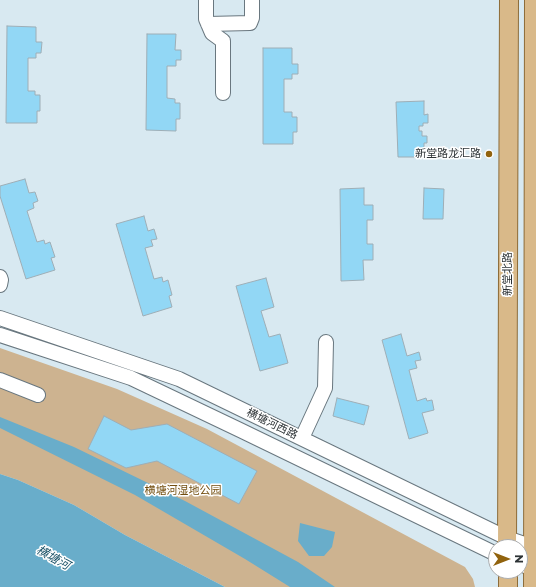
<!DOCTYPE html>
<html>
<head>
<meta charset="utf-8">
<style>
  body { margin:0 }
  #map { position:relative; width:536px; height:587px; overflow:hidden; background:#d8e9f1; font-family:Montserrat,sans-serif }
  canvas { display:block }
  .north { position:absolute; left:488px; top:539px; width:40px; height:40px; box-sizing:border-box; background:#fff; border:1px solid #abadaf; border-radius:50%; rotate:90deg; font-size:11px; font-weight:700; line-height:16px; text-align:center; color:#2d3336 }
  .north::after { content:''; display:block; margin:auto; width:14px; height:18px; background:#91630e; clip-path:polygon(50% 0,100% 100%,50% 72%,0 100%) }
</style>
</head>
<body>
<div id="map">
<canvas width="536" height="587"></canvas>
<div class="north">N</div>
</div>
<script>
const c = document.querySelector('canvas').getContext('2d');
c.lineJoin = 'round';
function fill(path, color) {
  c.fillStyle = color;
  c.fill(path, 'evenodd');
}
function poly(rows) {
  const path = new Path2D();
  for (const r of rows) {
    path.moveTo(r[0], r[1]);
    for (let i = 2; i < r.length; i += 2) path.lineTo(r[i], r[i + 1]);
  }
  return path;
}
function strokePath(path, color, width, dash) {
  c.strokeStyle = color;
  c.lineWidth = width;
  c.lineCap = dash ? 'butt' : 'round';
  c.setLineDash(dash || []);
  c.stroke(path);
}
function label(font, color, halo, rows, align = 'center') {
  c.font = font + ' Montserrat,"Noto Sans SC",sans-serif';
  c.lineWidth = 3;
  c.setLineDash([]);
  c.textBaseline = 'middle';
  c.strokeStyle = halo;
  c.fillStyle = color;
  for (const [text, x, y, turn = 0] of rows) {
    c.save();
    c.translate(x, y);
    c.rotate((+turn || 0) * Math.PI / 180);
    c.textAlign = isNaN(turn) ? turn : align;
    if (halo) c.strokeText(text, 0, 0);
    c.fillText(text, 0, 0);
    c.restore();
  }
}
fill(poly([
  [0,348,117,389,207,429,465,567,473,579,475,587,225,587,125,535,74,505,18,480,0,474]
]), '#cdb390');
fill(poly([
  [0,417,74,447,185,501,298,562,335,587,290,587,245,559,135,495,0,428],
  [0,474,18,480,74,505,125,535,225,587,0,587],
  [300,523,335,532,332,547,324,556,309,556,298,541]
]), '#69adca');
const building = poly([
  [7,26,36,27,36,42,42,42,41,53,36,53,36,58,28,58,28,91,35,91,35,95,40,95,40,111,37,111,37,123,6,123,7,26],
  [147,34,176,34,175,50,181,50,181,60,176,60,176,66,167,66,167,98,175,99,175,103,180,103,180,119,176,119,176,131,146,130,147,34],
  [263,48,292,48,292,64,298,64,298,74,292,74,292,79,284,79,284,112,292,112,292,117,297,117,297,132,293,132,293,144,263,144,263,48],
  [424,101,424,115,428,114,428,123,423,123,423,126,419,126,419,131,422,131,422,136,427,136,427,143,424,143,424,157,398,157,396,102,424,101],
  [25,179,29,193,35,192,38,201,33,203,34,208,27,211,37,242,44,240,45,244,50,242,55,257,51,258,55,270,26,279,0,196,0,186,25,179],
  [364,188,364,205,373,205,373,220,367,220,367,244,373,244,373,260,363,260,364,280,341,281,340,189,364,188],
  [424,188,444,189,443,219,423,219,424,188],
  [144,216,148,231,154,229,157,239,151,240,153,246,145,248,154,279,162,277,163,282,168,280,172,295,169,296,172,307,143,316,116,224,144,216],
  [266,278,274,307,261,311,269,337,280,334,288,363,260,371,236,286,266,278],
  [401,334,407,356,419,352,421,360,415,361,417,368,409,370,417,401,426,398,427,401,432,400,434,410,422,413,428,433,409,439,382,340,401,334],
  [337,398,369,406,364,425,333,416,337,398],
  [104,416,131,430,167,424,257,471,239,504,157,461,126,468,88,449,104,416]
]);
fill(building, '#92d7f5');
strokePath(building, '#9eaeb6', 1);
const minor = poly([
  [206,0,206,19,212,33,223,41,223,93],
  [208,24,250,23,252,18,252,0],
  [0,277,1,280,0,285],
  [0,318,179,379,507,538,536,548],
  [0,335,131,378,240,430,496,554],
  [0,380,38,395],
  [302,438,325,388,326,342],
  [520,564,536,570]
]);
const major = poly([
  [507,547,509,0],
  [508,587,508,571],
  [533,587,534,0]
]);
strokePath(minor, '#69777f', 16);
strokePath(major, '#8d6c39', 20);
strokePath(minor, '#fff', 14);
strokePath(major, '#d9b989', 18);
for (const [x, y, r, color] of [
  [489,154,4,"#91630e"]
]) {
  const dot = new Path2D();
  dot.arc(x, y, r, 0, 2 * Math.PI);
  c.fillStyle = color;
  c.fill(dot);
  strokePath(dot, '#fff', 1.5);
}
label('11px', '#2d3336', '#fff', [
  ["新堂路龙汇路",481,154]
], 'right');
label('11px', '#2d3336', '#fff', [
  ["新堂北路",508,274,-90],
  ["横塘河西路",272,424,26]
]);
label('11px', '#734e0f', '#fff', [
  ["横塘河湿地公园",183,491]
]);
label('italic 12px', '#1f556a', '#fff', [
  ["横塘河",53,558,29]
]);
</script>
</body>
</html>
